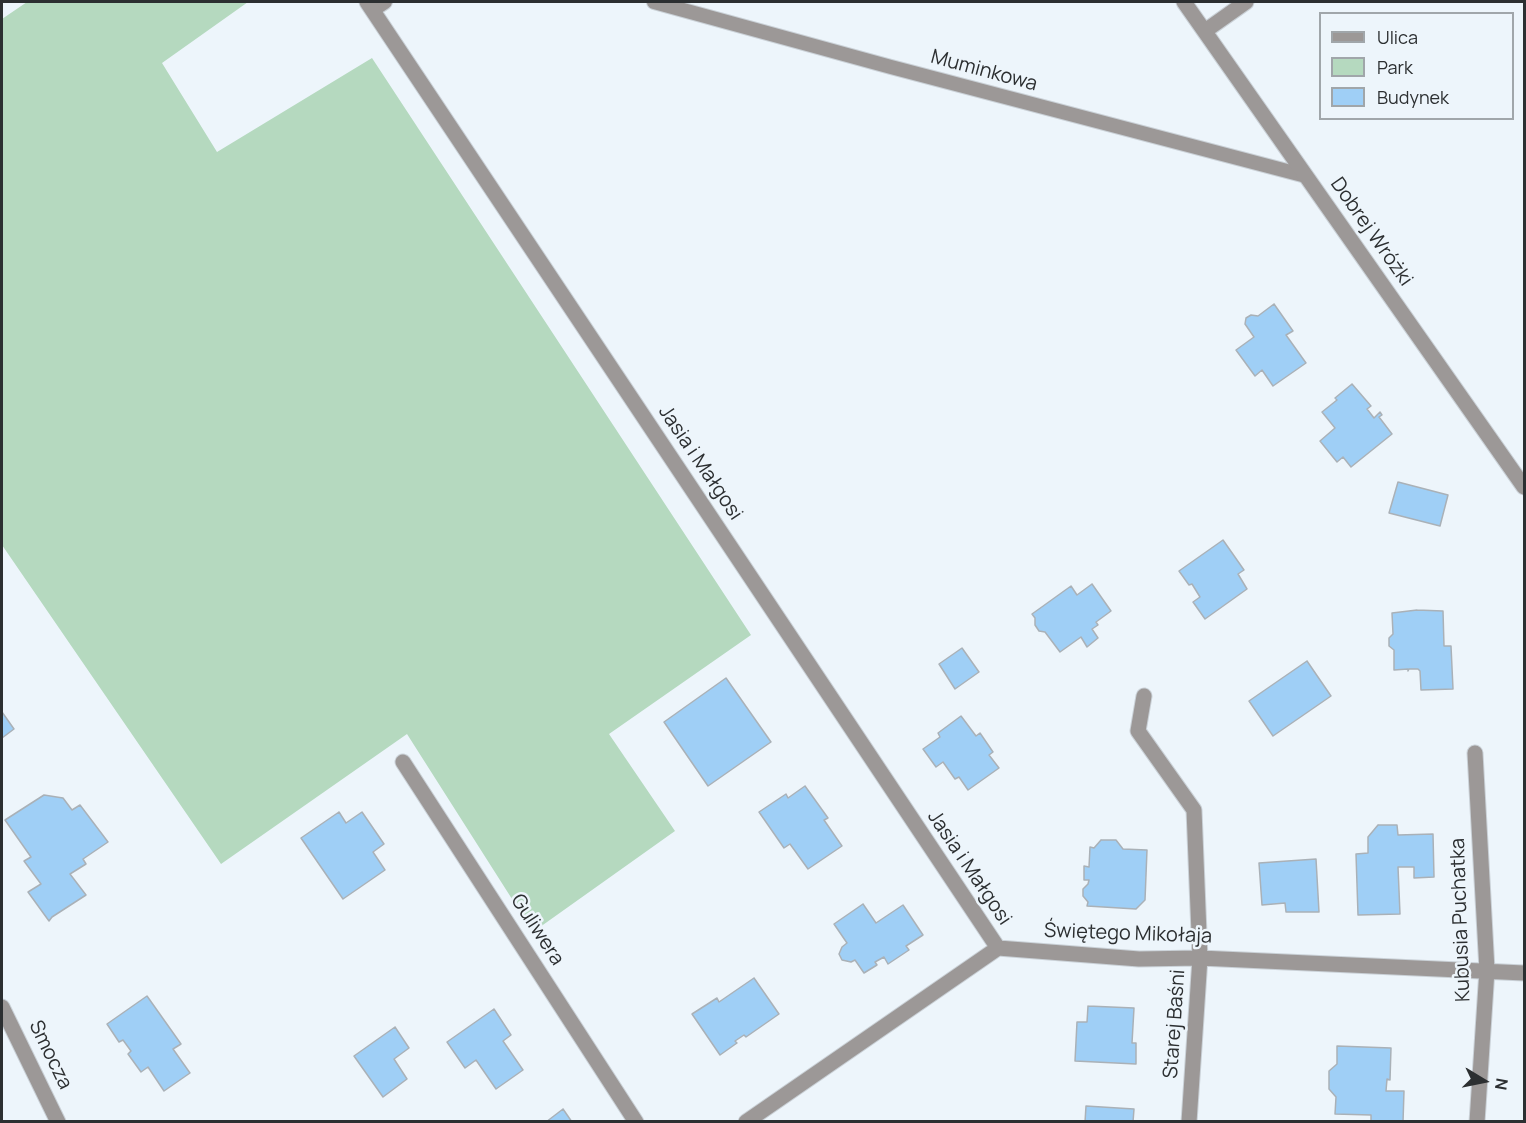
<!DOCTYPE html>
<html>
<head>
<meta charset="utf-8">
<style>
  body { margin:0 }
  #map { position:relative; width:1526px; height:1123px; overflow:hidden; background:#edf5fb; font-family:Manrope,sans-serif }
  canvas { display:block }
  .frame { position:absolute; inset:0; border:3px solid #2c2f31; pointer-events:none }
  .legend { position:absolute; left:1319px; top:12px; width:195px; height:108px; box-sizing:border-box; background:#edf5fb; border:2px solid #a0a6aa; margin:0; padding:8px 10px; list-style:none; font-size:18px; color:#2c2f31 }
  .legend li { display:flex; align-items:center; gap:12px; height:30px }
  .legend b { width:30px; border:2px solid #a0a6aa }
  .north { position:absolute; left:1454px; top:1051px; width:60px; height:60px; -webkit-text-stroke:4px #edf5fb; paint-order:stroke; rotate:100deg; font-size:16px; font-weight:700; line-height:24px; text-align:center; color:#2c2f31 }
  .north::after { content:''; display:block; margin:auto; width:21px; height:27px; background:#2c2f31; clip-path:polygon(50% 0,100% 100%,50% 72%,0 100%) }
</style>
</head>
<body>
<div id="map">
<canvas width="1526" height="1123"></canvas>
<div class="frame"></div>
<ul class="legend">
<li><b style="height:8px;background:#9c9897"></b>Ulica</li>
<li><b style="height:16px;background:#b5d9bf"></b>Park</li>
<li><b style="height:16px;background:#9fcff6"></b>Budynek</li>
</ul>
<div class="north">N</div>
</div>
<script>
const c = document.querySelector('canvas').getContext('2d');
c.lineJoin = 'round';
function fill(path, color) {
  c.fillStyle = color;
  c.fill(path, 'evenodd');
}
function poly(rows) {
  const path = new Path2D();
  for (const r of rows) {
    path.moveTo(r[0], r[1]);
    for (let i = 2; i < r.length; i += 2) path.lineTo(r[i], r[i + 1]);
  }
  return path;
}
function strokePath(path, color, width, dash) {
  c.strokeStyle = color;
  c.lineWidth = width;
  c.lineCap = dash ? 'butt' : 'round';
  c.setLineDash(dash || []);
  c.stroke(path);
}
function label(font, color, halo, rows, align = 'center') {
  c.font = font + ' Manrope,sans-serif';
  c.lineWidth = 5;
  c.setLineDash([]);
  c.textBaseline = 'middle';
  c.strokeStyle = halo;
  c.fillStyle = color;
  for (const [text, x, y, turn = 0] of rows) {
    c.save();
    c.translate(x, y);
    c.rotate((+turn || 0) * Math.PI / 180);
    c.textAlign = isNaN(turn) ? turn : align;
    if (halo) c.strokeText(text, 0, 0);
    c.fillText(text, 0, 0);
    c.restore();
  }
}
fill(poly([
  [27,2,248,2,162,63,217,152,372,58,751,635,609,734,675,831,533,932,407,734,221,864,2,545,2,19]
]), '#b5d9bf');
const building = poly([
  [1274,304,1293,331,1286,335,1306,363,1273,386,1262,370,1255,376,1236,350,1254,337,1245,324,1246,318,1251,315,1258,316,1274,304],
  [1352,384,1371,406,1367,409,1374,418,1380,412,1382,415,1379,417,1392,434,1351,467,1343,457,1337,462,1320,441,1335,428,1322,412,1337,400,1335,398,1352,384],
  [1398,482,1448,495,1440,526,1389,513,1398,482],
  [1223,540,1244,570,1238,574,1247,589,1205,619,1193,602,1200,597,1192,584,1189,585,1179,571,1223,540],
  [1092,584,1111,611,1096,622,1098,625,1092,629,1098,638,1087,647,1081,637,1060,652,1045,632,1039,631,1035,625,1035,618,1032,614,1071,586,1077,595,1092,584],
  [1417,610,1443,611,1444,646,1451,646,1453,689,1421,690,1420,671,1418,669,1409,669,1408,671,1408,669,1394,670,1394,650,1389,646,1389,638,1393,634,1392,613,1417,610],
  [962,648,979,672,955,689,939,664,962,648],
  [1307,661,1331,696,1273,736,1249,701,1307,661],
  [726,678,771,742,708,786,664,722,726,678],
  [2,712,14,729,2,738,2,712],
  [961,716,976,736,980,733,993,752,989,755,999,768,968,790,959,777,955,779,943,762,936,767,923,749,940,737,938,733,961,716],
  [805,786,828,818,824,820,842,846,808,869,790,844,784,848,759,812,786,794,788,798,805,786],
  [44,795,63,798,72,810,80,805,108,842,83,859,86,864,70,874,86,895,52,917,49,921,28,892,41,884,24,861,31,857,5,820,44,795],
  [339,812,346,823,362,812,384,844,373,852,385,870,343,899,301,838,339,812],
  [1378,825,1397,825,1398,835,1433,834,1434,877,1414,878,1414,867,1398,867,1400,914,1358,915,1356,854,1368,853,1368,837,1378,825],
  [1101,840,1116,840,1123,849,1147,850,1145,900,1136,909,1087,906,1088,902,1083,896,1083,889,1088,884,1089,880,1084,880,1084,866,1089,867,1090,847,1094,848,1101,840],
  [1316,859,1319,912,1286,912,1285,903,1262,905,1259,863,1316,859],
  [863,904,876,923,903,905,923,935,906,946,909,950,888,964,884,957,875,962,877,965,864,973,855,960,851,962,842,960,839,954,842,947,847,943,834,924,863,904],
  [754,978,779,1014,746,1037,744,1035,735,1041,737,1043,720,1055,692,1014,717,998,719,1002,754,978],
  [147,996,181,1044,173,1049,190,1073,164,1091,148,1067,141,1072,128,1054,131,1051,123,1040,119,1042,107,1024,147,996],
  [1088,1006,1134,1008,1132,1043,1136,1043,1136,1064,1075,1061,1077,1022,1087,1022,1088,1006],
  [494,1009,511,1035,503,1041,523,1070,496,1089,476,1060,465,1068,447,1042,494,1009],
  [395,1027,409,1048,394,1059,407,1079,383,1097,354,1056,395,1027],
  [1337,1046,1391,1048,1390,1080,1387,1079,1386,1091,1404,1091,1403,1122,1371,1122,1371,1115,1335,1114,1336,1097,1329,1089,1329,1071,1337,1064,1337,1046],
  [1086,1106,1134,1109,1133,1122,1085,1122,1086,1106],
  [563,1109,572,1122,546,1122,563,1109]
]);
fill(building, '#9fcff6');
strokePath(building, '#aab1b7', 1.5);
const service = poly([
  [654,2,891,67,1306,176],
  [373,10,385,2]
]);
const minor = poly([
  [367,2,998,948],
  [1184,2,1524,487],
  [1205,31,1246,2],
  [1144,696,1138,731,1194,810,1200,958,1189,1122],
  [1475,753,1487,970,1477,1122],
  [403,762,636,1122],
  [2,1007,58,1122],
  [746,1122,998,948,1139,959,1200,958,1524,973]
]);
strokePath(service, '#cad1d7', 16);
strokePath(minor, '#cad1d7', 17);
strokePath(service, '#9c9897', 14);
strokePath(minor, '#9c9897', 15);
label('20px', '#2c2f31', '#edf5fb', [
  ["Muminkowa",984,71,15],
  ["Dobrej Wróżki",1371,232,55],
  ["Jasia i Małgosi",700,463,56],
  ["Jasia i Małgosi",969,868,56],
  ["Kubusia Puchatka",1461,920,-92],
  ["Guliwera",537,930,57],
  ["Świętego Mikołaja",1128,934,2],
  ["Starej Baśni",1175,1024,-86],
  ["Smocza",50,1055,64]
]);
</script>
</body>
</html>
